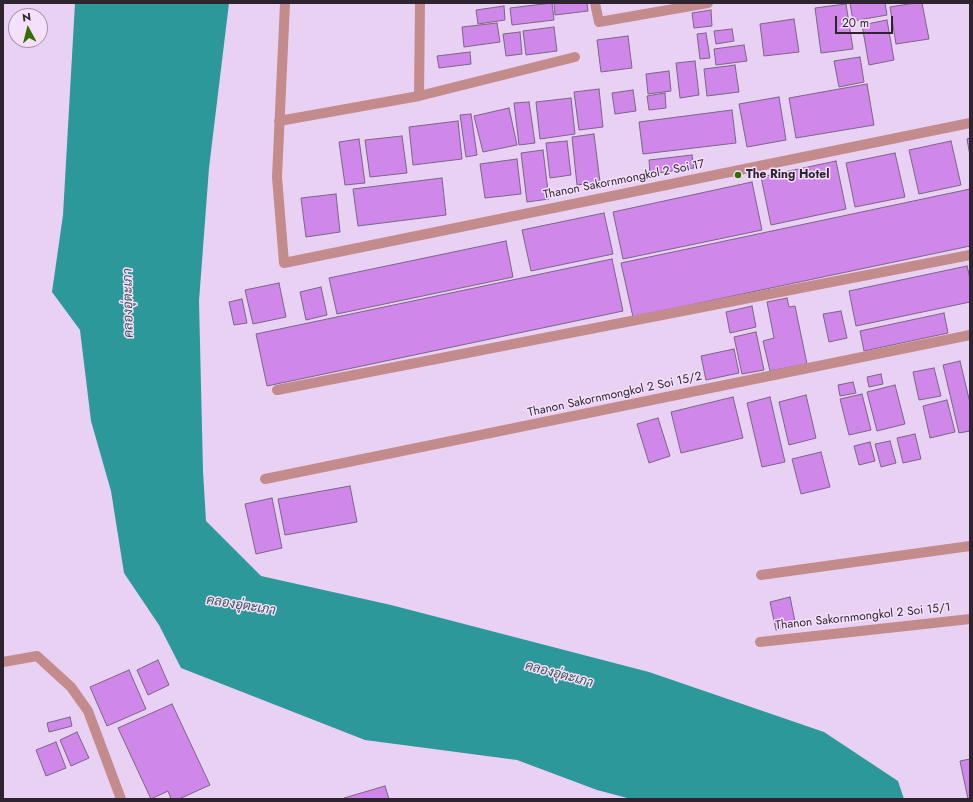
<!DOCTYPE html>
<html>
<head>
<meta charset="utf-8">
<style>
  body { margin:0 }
  #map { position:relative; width:973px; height:802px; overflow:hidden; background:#e9d1f3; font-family:Jost,sans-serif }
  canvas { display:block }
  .frame { position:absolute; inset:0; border:4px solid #2d2430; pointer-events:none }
  .north { position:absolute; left:8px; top:8px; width:40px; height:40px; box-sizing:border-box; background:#f4e0fb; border:1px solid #a495aa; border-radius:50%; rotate:353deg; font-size:11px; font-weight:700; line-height:16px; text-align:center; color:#2d2430 }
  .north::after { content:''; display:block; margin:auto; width:14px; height:18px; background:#336f00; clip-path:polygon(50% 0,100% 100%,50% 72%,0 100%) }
  .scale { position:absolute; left:835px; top:16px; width:58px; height:18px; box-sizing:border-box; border:2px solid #2d2430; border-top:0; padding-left:5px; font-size:12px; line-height:14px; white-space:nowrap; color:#2d2430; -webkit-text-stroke:3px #f4e0fb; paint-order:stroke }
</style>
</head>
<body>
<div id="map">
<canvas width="973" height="802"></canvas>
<div class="frame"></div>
<div class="north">N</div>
<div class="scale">20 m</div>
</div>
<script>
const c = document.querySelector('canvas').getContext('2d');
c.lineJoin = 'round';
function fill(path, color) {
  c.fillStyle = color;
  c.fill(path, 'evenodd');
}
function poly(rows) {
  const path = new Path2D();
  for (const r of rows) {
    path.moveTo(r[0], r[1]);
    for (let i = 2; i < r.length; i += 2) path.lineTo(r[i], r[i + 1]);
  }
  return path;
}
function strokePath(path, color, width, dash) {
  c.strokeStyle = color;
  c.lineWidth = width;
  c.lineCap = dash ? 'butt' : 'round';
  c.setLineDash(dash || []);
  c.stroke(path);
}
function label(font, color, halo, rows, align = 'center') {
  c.font = font + ' Jost,Sarabun,sans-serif';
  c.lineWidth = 3;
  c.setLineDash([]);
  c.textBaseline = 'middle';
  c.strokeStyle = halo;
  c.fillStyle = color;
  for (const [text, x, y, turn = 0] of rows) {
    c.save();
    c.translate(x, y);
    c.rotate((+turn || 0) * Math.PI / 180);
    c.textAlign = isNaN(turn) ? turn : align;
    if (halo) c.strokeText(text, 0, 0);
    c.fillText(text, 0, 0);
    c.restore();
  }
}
fill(poly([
  [75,3,229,3,209,168,199,301,203,471,206,521,261,576,391,605,649,672,824,732,898,781,904,799,631,799,597,790,517,760,365,740,181,668,159,625,124,573,111,491,91,421,80,330,52,292,63,215]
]), '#2d989a');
const building = poly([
  [552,3,554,20,512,25,510,8,552,3],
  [554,3,587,3,588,11,555,15,554,3],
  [850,3,885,3,887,15,853,21,850,3],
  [915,3,922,3,929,39,896,44,890,7,915,3],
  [846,4,853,49,821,53,815,8,846,4],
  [504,6,505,20,478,24,476,10,504,6],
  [711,10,712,26,694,28,692,13,711,10],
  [794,19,799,52,764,56,760,24,794,19],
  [887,20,894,60,869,65,862,25,887,20],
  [497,23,500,42,464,47,462,27,497,23],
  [554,27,557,51,526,55,523,31,554,27],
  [732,29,734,41,716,44,714,31,732,29],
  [520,32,522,54,506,56,503,34,520,32],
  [706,33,710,58,700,59,697,34,706,33],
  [628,36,632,68,601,72,597,40,628,36],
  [744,45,747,61,716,65,714,49,744,45],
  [470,52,471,64,439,68,437,56,470,52],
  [860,57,864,82,839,87,834,61,860,57],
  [695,61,699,95,680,98,676,63,695,61],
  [735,65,739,92,707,96,704,69,735,65],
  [669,71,671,91,648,94,646,74,669,71],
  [867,84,874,125,796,138,789,98,867,84],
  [599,89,603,127,579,130,574,92,599,89],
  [633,90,636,111,615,114,612,93,633,90],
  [665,93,666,108,649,110,647,96,665,93],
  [779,97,786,140,747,147,739,104,779,97],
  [571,98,575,134,540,139,536,102,571,98],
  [529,102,535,143,519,145,514,103,529,102],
  [509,108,517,145,483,152,474,116,509,108],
  [732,110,736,143,643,154,639,122,732,110],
  [471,114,477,155,466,157,460,115,471,114],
  [458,121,462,159,413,165,409,127,458,121],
  [594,134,600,182,577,185,572,137,594,134],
  [402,136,407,173,370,177,365,140,402,136],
  [970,138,970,156,967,139,970,138],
  [359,139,365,183,345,185,339,142,359,139],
  [567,141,571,175,550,178,546,143,567,141],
  [951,141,961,185,919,194,909,150,951,141],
  [543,150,549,199,527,202,521,153,543,150],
  [895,153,905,197,855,207,846,163,895,153],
  [692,155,694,168,650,174,649,160,692,155],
  [517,159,521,194,485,198,480,164,517,159],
  [836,161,846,209,771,225,761,177,836,161],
  [442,178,446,215,358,226,353,189,442,178],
  [752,182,762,230,623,259,613,212,752,182],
  [970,189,970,246,633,317,621,263,970,189],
  [336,194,340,232,306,237,301,198,336,194],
  [604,213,613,254,531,271,522,230,604,213],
  [506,241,513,277,337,314,329,278,506,241],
  [612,259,623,311,267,386,256,334,612,259],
  [967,266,970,278,970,302,856,326,849,291,967,266],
  [279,283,286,317,253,324,245,290,279,283],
  [321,287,327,315,306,320,300,292,321,287],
  [787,298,789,307,795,306,807,364,770,371,763,341,774,338,767,302,787,298],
  [242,299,247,323,234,325,229,302,242,299],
  [752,306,756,327,730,333,726,312,752,306],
  [841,311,847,338,829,342,823,314,841,311],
  [944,313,948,333,864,351,860,331,944,313],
  [756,332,764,370,742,374,734,337,756,332],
  [734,349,739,373,706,380,701,356,734,349],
  [960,361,970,403,970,431,959,433,943,365,960,361],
  [934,368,941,396,919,400,913,372,934,368],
  [881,374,883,384,869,387,867,377,881,374],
  [853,382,856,393,840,396,838,385,853,382],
  [895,385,905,424,877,431,867,392,895,385],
  [862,394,871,430,849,435,840,399,862,394],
  [806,395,816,438,789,445,779,402,806,395],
  [733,397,743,438,681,453,671,412,733,397],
  [770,397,785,462,762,467,747,403,770,397],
  [947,400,955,432,930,438,923,406,947,400],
  [658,418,670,456,649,463,637,424,658,418],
  [915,434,921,459,903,463,897,438,915,434],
  [890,441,896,463,881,467,875,444,890,441],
  [870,442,875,461,859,465,854,446,870,442],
  [821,452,830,487,801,494,792,459,821,452],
  [350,486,357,522,285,535,278,499,350,486],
  [272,498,282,548,256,554,245,504,272,498],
  [790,597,796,626,776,630,770,602,790,597],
  [158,660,169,685,148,695,137,670,158,660],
  [129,670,146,709,107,726,90,687,129,670],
  [172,704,210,785,179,799,171,799,168,791,151,799,118,728,172,704],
  [70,717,72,726,49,732,47,723,70,717],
  [77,732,89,758,71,766,60,740,77,732],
  [56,742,66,768,46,776,36,750,56,742],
  [970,759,970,799,968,799,960,761,970,759],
  [385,786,389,799,344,799,344,798,385,786]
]);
fill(building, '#cf87ea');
strokePath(building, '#7a6583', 1);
strokePath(poly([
  [285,3,277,177,284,263,970,123],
  [595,3,599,22,708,3],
  [419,96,420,3],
  [279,121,419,96,575,57],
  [277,390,970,255],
  [265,479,970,335],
  [761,575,970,546],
  [760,642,970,619],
  [3,662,37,656,71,687,88,711,121,799]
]), '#c48b8d', 10);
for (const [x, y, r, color] of [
  [738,175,4,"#336f00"]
]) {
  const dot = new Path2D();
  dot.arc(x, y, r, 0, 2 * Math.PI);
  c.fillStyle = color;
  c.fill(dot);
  strokePath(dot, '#f4e0fb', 1.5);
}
label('bold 12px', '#2d2430', '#f4e0fb', [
  ["The Ring Hotel",746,175]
], 'left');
label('12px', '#2d2430', '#f4e0fb', [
  ["Thanon Sakornmongkol 2 Soi 17",624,180,-11],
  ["Thanon Sakornmongkol 2 Soi 15/2",615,395,-12],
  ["Thanon Sakornmongkol 2 Soi 15/1",863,617,-6]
]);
label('italic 13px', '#365656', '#f4e0fb', [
  ["คลองอุ่ตะเภา",129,303,-91],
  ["คลองอุ่ตะเภา",241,606,9],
  ["คลองอุ่ตะเภา",559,675,15]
]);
</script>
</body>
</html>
